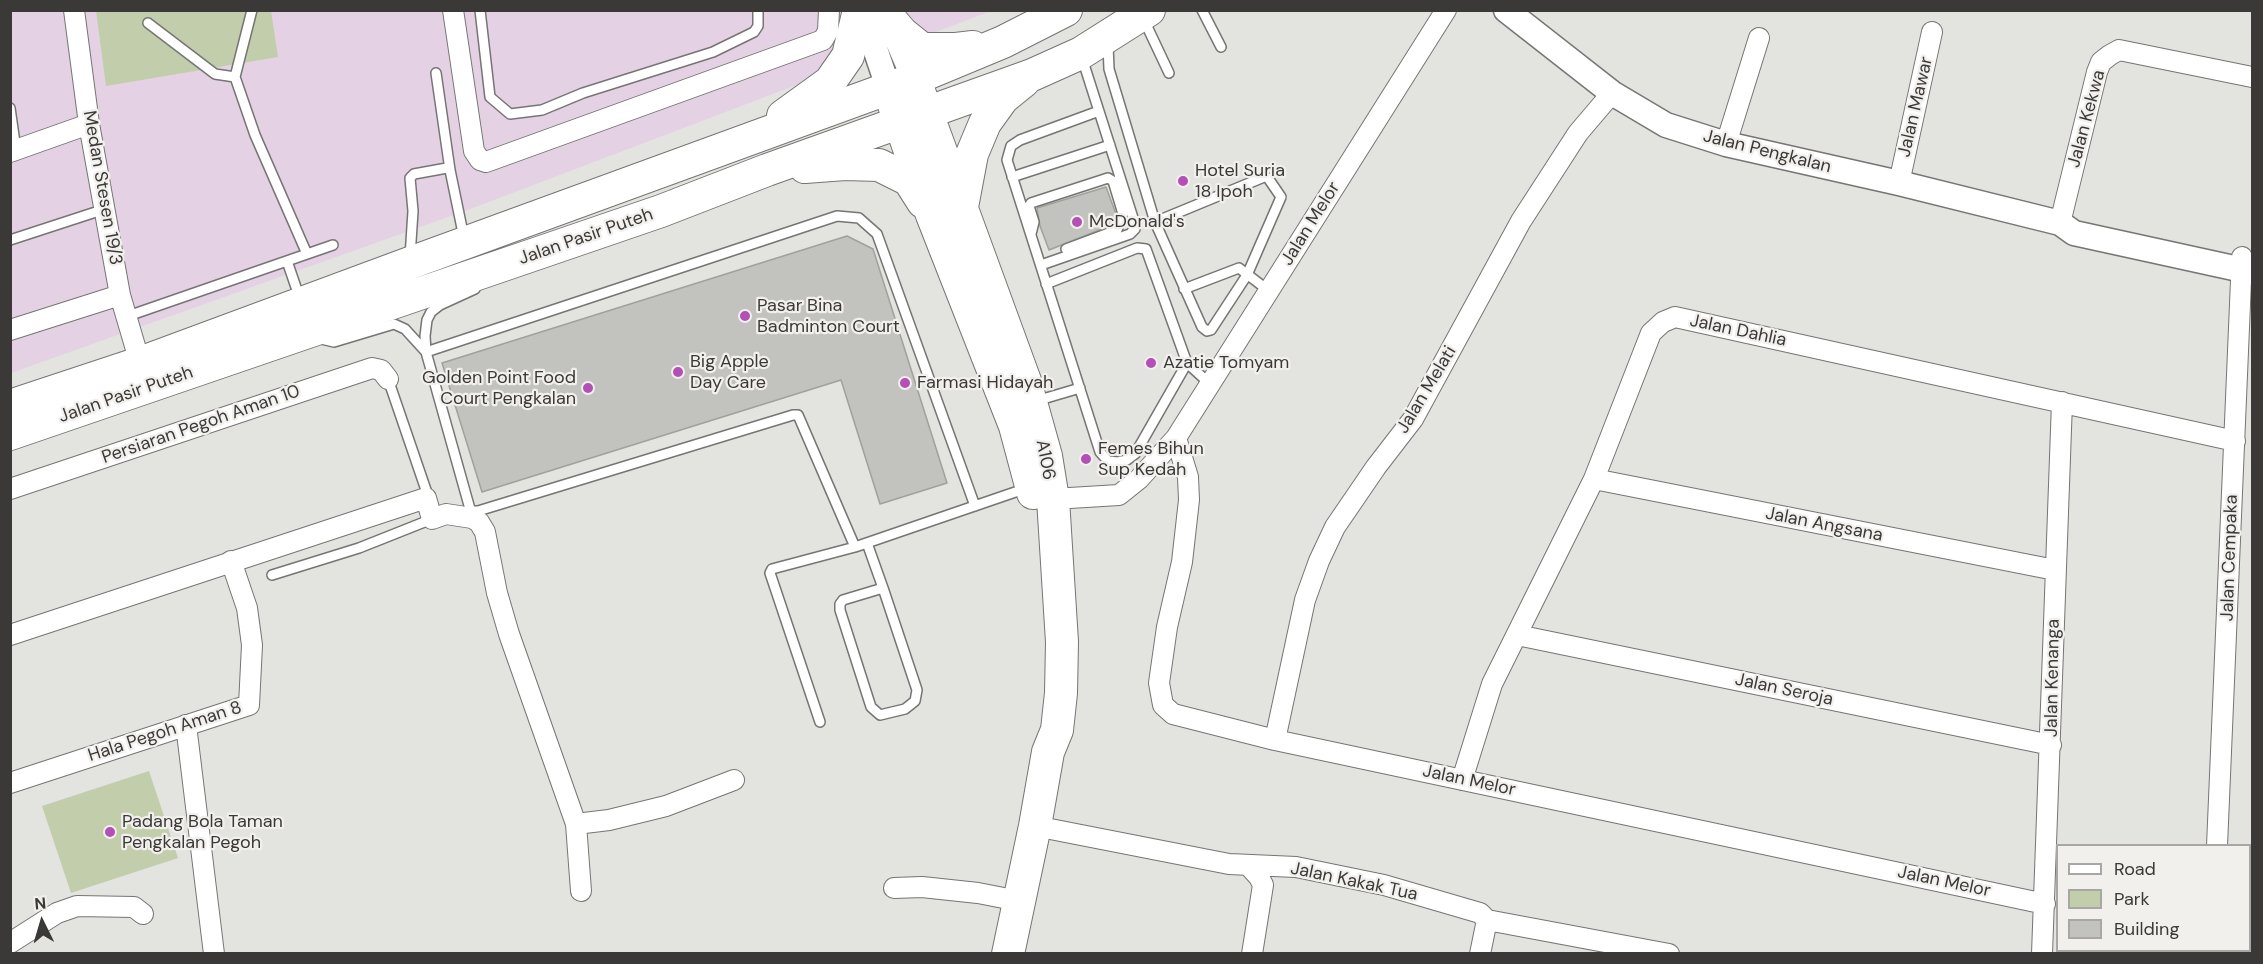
<!DOCTYPE html>
<html>
<head>
<meta charset="utf-8">
<style>
  body { margin:0 }
  #map { position:relative; width:2263px; height:964px; overflow:hidden; background:#e3e3e0; font-family:"DM Sans",sans-serif }
  canvas { display:block }
  .frame { position:absolute; inset:0; border:12px solid #3a3938; pointer-events:none }
  .legend { position:absolute; left:2056px; top:844px; width:195px; height:108px; box-sizing:border-box; background:#f1f0ed; border:2px solid #a8a7a5; margin:0; padding:8px 10px; list-style:none; font-size:18px; color:#3a3938 }
  .legend li { display:flex; align-items:center; gap:12px; height:30px }
  .legend b { width:30px; border:2px solid #a8a7a5 }
  .north { position:absolute; left:12px; top:892px; width:60px; height:60px; -webkit-text-stroke:4px #f1f0ed; paint-order:stroke; rotate:355deg; font-size:16px; font-weight:700; line-height:24px; text-align:center; color:#3a3938 }
  .north::after { content:''; display:block; margin:auto; width:21px; height:27px; background:#3a3938; clip-path:polygon(50% 0,100% 100%,50% 72%,0 100%) }
</style>
</head>
<body>
<div id="map">
<canvas width="2263" height="964"></canvas>
<div class="frame"></div>
<ul class="legend">
<li><b style="height:8px;background:#fff"></b>Road</li>
<li><b style="height:16px;background:#c2cdab"></b>Park</li>
<li><b style="height:16px;background:#c2c2bf"></b>Building</li>
</ul>
<div class="north">N</div>
</div>
<script>
const c = document.querySelector('canvas').getContext('2d');
c.lineJoin = 'round';
function fill(path, color) {
  c.fillStyle = color;
  c.fill(path, 'evenodd');
}
function poly(rows) {
  const path = new Path2D();
  for (const r of rows) {
    path.moveTo(r[0], r[1]);
    for (let i = 2; i < r.length; i += 2) path.lineTo(r[i], r[i + 1]);
  }
  return path;
}
function strokePath(path, color, width, dash) {
  c.strokeStyle = color;
  c.lineWidth = width;
  c.lineCap = dash ? 'butt' : 'round';
  c.setLineDash(dash || []);
  c.stroke(path);
}
function label(font, color, halo, rows, align = 'center') {
  c.font = font + ' "DM Sans",sans-serif';
  c.lineWidth = 4.5;
  c.setLineDash([]);
  c.textBaseline = 'middle';
  c.strokeStyle = halo;
  c.fillStyle = color;
  for (const [text, x, y, turn = 0] of rows) {
    c.save();
    c.translate(x, y);
    c.rotate((+turn || 0) * Math.PI / 180);
    c.textAlign = isNaN(turn) ? turn : align;
    if (halo) c.strokeText(text, 0, 0);
    c.fillText(text, 0, 0);
    c.restore();
  }
}
fill(poly([
  [10,11,991,11,465,211,11,373]
]), '#e4d2e4');
fill(poly([
  [96,11,271,11,278,57,106,86],
  [149,771,178,858,71,893,42,806]
]), '#c2cdab');
const building = poly([
  [1106,187,1116,214,1112,225,1049,250,1040,226,1037,208,1106,187],
  [847,236,873,249,947,483,880,504,841,380,482,492,442,363,847,236]
]);
fill(building, '#c2c2bf');
strokePath(building, '#a0a09d', 1.5);
const service = poly([
  [252,10,235,77,255,135,307,254],
  [480,10,490,97,510,114,542,110,583,93,713,52,754,32,758,26,758,10],
  [1202,10,1221,47],
  [1144,20,1169,73],
  [148,23,215,74,235,77],
  [1108,45,1109,69,1155,222,1202,327,1207,331,1211,330,1247,275,1281,197,1268,178,1264,177,1155,222],
  [436,73,450,170],
  [10,108,16,150],
  [1099,111,1020,140,1011,146,1007,160,1100,452,1108,461,1118,462,1127,460,1135,454,1187,363],
  [1012,177,1110,145],
  [1031,234,1034,222,1029,206,1031,203,1108,178,1113,181,1123,214,1117,230,1066,249],
  [10,240,105,209],
  [410,257,413,211,410,178,414,174,447,168,450,170,464,238],
  [287,261,300,299],
  [1041,265,1130,234,1135,229,1134,221,1082,58],
  [1046,284,1137,248,1146,249,1187,363,1210,384],
  [475,289,440,305,431,312,427,320,425,336,426,352,470,509,473,511,478,511,793,415,798,415,855,547,1027,488],
  [1184,289,1239,268,1269,291],
  [128,316,333,245],
  [317,338,334,342,394,324,405,329,426,352],
  [426,352,837,216,859,218,877,234,975,506],
  [388,379,426,490,426,498],
  [1036,401,1080,388],
  [867,543,883,588,843,600,840,604,840,610,871,707,880,715,905,709,915,701,917,690,883,588],
  [272,575,359,548,432,519],
  [820,722,770,573,772,569,855,547]
]);
const minor = poly([
  [74,10,89,124,120,295,140,363],
  [453,10,474,151,480,160,486,162,823,40,828,31,829,10],
  [1726,144,1759,38],
  [10,152,89,124],
  [1899,183,1932,32],
  [2060,223,2097,72,2101,62,2110,55,2119,50,2252,77],
  [10,330,120,295],
  [1176,438,1188,477,1189,500,1182,562,1167,627,1159,683,1163,705,1173,714,1275,740,2045,904],
  [1594,479,2055,570],
  [10,489,372,368,381,370,388,379],
  [1053,499,1119,495,1139,479,1176,438,1446,10],
  [10,635,426,498,432,519,446,514,472,518,479,522,485,532,497,593,509,634,576,824,609,820,666,806,734,780],
  [1517,635,2051,745],
  [186,725,214,954],
  [1275,740,1305,600,1319,561,1335,527,1376,467,1413,419,1521,221,1578,133,1612,93],
  [1462,780,1492,684,1594,479,1651,333,1663,322,1675,317,2235,441],
  [10,783,249,705,252,645,247,608,231,561],
  [576,824,581,891],
  [1035,826,1229,864,1296,867,1384,885,1480,913,1487,920,1669,954],
  [2217,846,2242,257],
  [1249,866,1259,877,1263,885,1252,954],
  [894,888,922,887,978,893,1019,901],
  [10,943,57,913,77,906,134,907,143,914],
  [1480,954,1487,920],
  [2042,954,2062,402],
  [2213,954,2213,950]
]);
const tertiary = poly([
  [862,10,888,87],
  [1506,10,1612,93,1666,125,1726,144,1899,183,2060,223,2074,233,2252,272],
  [890,23,914,79]
]);
const primary = poly([
  [884,12,902,33,922,49,956,49,973,47],
  [920,94,1025,381,1046,456,1053,499,1062,642,1061,693,1057,730,1048,752,1035,826,1008,954],
  [893,102,932,215,1015,426,1033,493],
  [783,116,830,82,848,56,859,10],
  [805,167,845,164,879,165,909,180,923,202],
  [962,207,972,154,985,123,1003,98,1024,81],
  [10,406,140,363,410,263,914,79,1003,42,1066,10],
  [10,434,661,211,767,170,1032,75,1081,53,1149,10]
]);
strokePath(service, '#767573', 12);
strokePath(minor, '#767573', 22);
strokePath(tertiary, '#767573', 27);
strokePath(primary, '#767573', 34);
strokePath(service, '#fff', 9);
strokePath(minor, '#fff', 20);
strokePath(tertiary, '#fff', 24);
strokePath(primary, '#fff', 32);
for (const [x, y, r, color] of [
  [1183,181,6,"#b450b5"],
  [1077,222,6,"#b450b5"],
  [745,316,6,"#b450b5"],
  [1151,363,6,"#b450b5"],
  [678,372,6,"#b450b5"],
  [905,383,6,"#b450b5"],
  [588,388,6,"#b450b5"],
  [1086,459,6,"#b450b5"],
  [110,832,6,"#b450b5"]
]) {
  const dot = new Path2D();
  dot.arc(x, y, r, 0, 2 * Math.PI);
  c.fillStyle = color;
  c.fill(dot);
  strokePath(dot, '#f1f0ed', 2);
}
label('18px', '#3a3938', '#f1f0ed', [
  ["Jalan Mawar",1916,107,-77],
  ["Jalan Kekwa",2087,119,-75],
  ["Jalan Pengkalan",1767,152,14],
  ["Medan Stesen 19/3",102,188,80],
  ["Jalan Melor",1311,224,-58],
  ["Jalan Pasir Puteh",586,237,-19],
  ["Jalan Dahlia",1738,331,12],
  ["Jalan Melati",1427,390,-59],
  ["Jalan Pasir Puteh",126,395,-19],
  ["Persiaran Pegoh Aman 10",201,425,-19],
  ["A106",1045,460,79],
  ["Jalan Angsana",1824,525,11],
  ["Jalan Cempaka",2230,558,-88],
  ["Jalan Kenanga",2053,678,-89],
  ["Jalan Seroja",1784,690,12],
  ["Hala Pegoh Aman 8",165,732,-18],
  ["Jalan Melor",1469,781,12],
  ["Jalan Kakak Tua",1354,882,12],
  ["Jalan Melor",1944,882,12]
]);
label('18px', '#3a3938', '#f1f0ed', [
  ["Hotel Suria",1195,171],
  ["18 Ipoh",1195,192],
  ["McDonald's",1089,222],
  ["Pasar Bina",757,306],
  ["Badminton Court",757,327],
  ["Big Apple",690,362],
  ["Day Care",690,383],
  ["Azatie Tomyam",1163,363],
  ["Golden Point Food",576,378,"right"],
  ["Court Pengkalan",576,399,"right"],
  ["Farmasi Hidayah",917,383],
  ["Femes Bihun",1098,449],
  ["Sup Kedah",1098,470],
  ["Padang Bola Taman",122,822],
  ["Pengkalan Pegoh",122,843]
], 'left');
</script>
</body>
</html>
